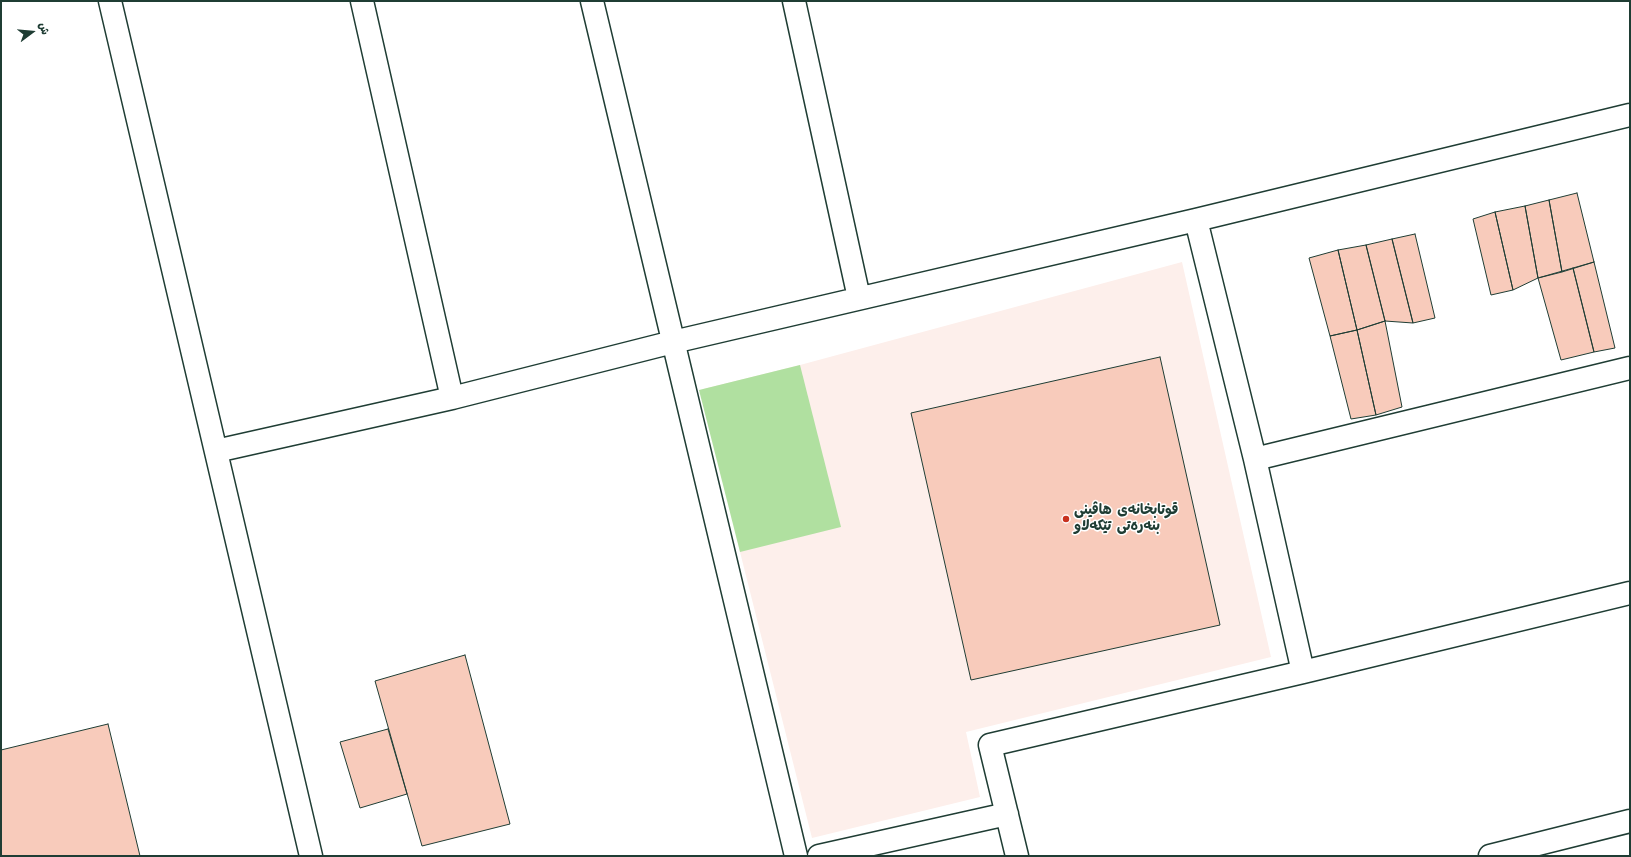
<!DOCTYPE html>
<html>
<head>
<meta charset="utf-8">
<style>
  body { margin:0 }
  #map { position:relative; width:1631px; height:857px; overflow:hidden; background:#fff; font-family:"Architects Daughter","Playpen Sans Arabic",sans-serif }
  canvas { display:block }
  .frame { position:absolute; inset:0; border:2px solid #1f3d34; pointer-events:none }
  .north { position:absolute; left:12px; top:12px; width:40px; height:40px; -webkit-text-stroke:3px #fff; paint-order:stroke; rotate:74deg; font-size:11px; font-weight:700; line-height:16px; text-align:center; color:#1f3d34 }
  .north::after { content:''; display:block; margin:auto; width:14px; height:18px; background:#1f3d34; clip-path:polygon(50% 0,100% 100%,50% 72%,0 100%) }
</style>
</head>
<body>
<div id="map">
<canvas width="1631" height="857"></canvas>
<div class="frame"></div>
<div class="north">ش</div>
</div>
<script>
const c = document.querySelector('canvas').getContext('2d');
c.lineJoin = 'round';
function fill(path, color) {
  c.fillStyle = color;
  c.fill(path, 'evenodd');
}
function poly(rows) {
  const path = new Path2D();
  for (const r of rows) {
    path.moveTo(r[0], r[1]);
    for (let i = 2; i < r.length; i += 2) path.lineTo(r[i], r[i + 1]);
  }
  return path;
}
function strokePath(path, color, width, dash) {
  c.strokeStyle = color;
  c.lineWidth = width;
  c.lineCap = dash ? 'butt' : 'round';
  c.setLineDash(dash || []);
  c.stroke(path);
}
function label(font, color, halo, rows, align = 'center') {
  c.font = font + ' "Architects Daughter","Playpen Sans Arabic",sans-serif';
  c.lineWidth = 3;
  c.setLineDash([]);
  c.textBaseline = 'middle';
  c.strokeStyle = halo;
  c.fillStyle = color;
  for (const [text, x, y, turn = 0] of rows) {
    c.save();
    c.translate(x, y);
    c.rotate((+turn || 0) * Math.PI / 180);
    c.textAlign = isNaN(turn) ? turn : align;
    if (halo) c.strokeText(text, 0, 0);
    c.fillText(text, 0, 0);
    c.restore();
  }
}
fill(poly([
  [1182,262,1271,657,966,732,980,797,812,838,740,552,703,389,800,365]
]), '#fdefeb');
fill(poly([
  [800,365,841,527,740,552,699,390]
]), '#b0e0a0');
const building = poly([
  [1577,193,1594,262,1562,272,1549,200,1577,193],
  [1549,200,1562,272,1538,278,1525,206,1549,200],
  [1525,206,1538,278,1513,290,1495,212,1525,206],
  [1495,212,1513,290,1491,295,1473,219,1495,212],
  [1415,234,1435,318,1413,323,1392,239,1415,234],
  [1392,239,1413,323,1385,321,1366,245,1392,239],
  [1366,245,1385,321,1357,330,1338,250,1366,245],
  [1338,250,1357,330,1330,336,1309,258,1338,250],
  [1594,262,1615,348,1594,352,1573,268,1594,262],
  [1573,268,1594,352,1561,360,1538,278,1573,268],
  [1385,321,1402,407,1376,415,1357,330,1385,321],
  [1357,330,1376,415,1351,419,1330,336,1357,330],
  [1160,357,1220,625,971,680,911,413,1160,357],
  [465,655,510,824,422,846,375,681,465,655],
  [108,724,140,856,1,856,1,750,108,724],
  [388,729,407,794,360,808,340,742,388,729]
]);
fill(building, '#f8cbbb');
strokePath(building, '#1f3d34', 1);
const minor = poly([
  [110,1,311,856],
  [362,1,452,398],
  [592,1,796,856],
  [794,1,859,298],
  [1196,220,1255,459,1303,672],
  [216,451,452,398,673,342,1196,220,1630,115],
  [1255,459,1630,368],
  [819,856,1007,814],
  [1017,856,990,745,1303,672,1630,593],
  [1490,856,1630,821]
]);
strokePath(minor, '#1f3d34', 25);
strokePath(minor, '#fff', 22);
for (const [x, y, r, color] of [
  [1066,519,4,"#c8321e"]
]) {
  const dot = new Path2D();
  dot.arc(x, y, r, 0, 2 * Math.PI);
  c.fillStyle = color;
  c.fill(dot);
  strokePath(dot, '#fff', 1.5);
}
label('bold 14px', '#1f3d34', '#fff', [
  ["قوتابخانەی هاڤینی",1074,511],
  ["بنەرەتی تێکەلاو",1074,527]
], 'left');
</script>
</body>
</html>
